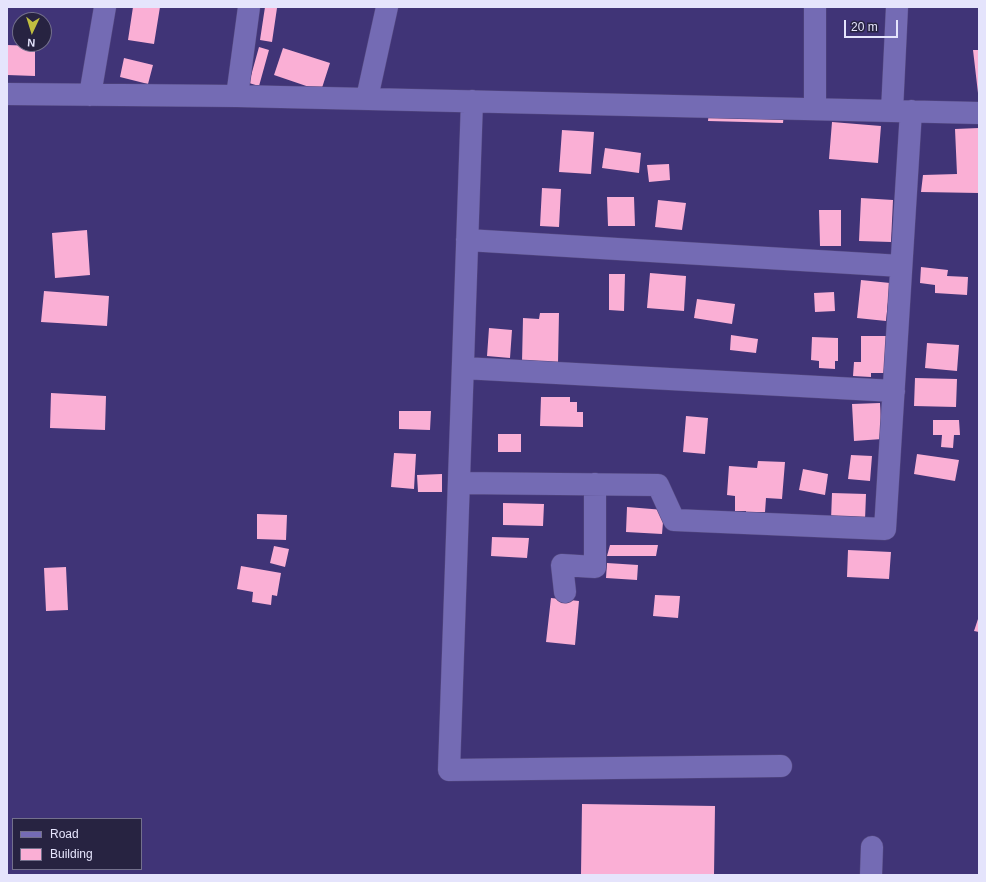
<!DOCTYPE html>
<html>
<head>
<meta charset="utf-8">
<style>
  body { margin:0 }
  #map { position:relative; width:986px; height:882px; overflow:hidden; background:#403477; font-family:Arial,sans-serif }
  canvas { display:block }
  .frame { position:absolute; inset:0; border:8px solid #e5e4fc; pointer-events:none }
  .legend { position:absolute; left:12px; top:818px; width:130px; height:52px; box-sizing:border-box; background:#272341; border:1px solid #73708c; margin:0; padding:5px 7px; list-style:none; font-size:12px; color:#e5e4fc }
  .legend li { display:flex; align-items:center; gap:8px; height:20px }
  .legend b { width:20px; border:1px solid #73708c }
  .north { position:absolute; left:12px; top:12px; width:40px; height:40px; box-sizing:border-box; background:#272341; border:1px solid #73708c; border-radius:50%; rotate:184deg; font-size:11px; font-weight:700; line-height:16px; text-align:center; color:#e5e4fc }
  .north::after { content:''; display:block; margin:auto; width:14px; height:18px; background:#c1be40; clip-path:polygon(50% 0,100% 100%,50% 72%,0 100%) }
  .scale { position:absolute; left:844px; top:20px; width:54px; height:18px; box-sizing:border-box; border:2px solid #e5e4fc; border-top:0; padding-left:5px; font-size:12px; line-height:14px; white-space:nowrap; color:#e5e4fc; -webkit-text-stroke:3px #272341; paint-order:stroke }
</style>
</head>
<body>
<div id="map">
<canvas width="986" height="882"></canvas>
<div class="frame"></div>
<ul class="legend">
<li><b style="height:5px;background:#746bb4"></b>Road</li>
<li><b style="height:11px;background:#faafd5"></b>Building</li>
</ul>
<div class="north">N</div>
<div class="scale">20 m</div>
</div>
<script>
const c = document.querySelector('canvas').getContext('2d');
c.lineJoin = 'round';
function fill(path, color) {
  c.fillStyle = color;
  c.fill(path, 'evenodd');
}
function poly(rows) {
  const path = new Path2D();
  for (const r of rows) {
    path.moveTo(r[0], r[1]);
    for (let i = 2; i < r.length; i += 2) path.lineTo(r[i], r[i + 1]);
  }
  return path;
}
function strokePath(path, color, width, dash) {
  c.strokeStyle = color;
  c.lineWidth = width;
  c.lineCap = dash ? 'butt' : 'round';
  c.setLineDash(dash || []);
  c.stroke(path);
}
fill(poly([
  [133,7,160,7,154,44,128,40],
  [265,7,277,8,272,42,260,40],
  [7,45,35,46,35,76,7,75],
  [259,47,269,50,259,86,249,83],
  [283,48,330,63,321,91,274,75],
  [973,50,979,50,979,93,978,93],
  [124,58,153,65,148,84,120,77],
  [709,110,784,112,783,123,708,121],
  [832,122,881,126,878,163,829,159],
  [979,128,979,193,921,192,923,175,957,174,955,129],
  [562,130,594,132,591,174,559,172],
  [605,148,641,153,639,173,602,168],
  [669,164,670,180,649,182,647,165],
  [542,188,561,189,559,227,540,226],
  [607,197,634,197,635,226,608,226],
  [861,198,893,200,891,242,859,241],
  [658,200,686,203,682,230,655,227],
  [819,210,841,210,841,246,820,246],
  [87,230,90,275,55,278,52,233],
  [921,267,948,270,947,276,968,277,967,295,935,293,935,285,920,283],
  [650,273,686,276,684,311,647,308],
  [609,274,625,274,624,311,609,310],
  [861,280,890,283,886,321,857,318],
  [44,291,109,296,107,326,41,322],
  [834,292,835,311,815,312,814,293],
  [697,299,735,304,732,324,694,318],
  [540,313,559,313,558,363,522,362,523,318,539,319],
  [489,328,512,330,510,358,487,356],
  [731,335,758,339,756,353,730,350],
  [861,336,888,336,888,373,871,373,871,377,853,376,854,362,861,362],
  [812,337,838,338,838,361,835,361,835,369,819,368,819,361,811,360],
  [927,343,959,345,957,371,925,368],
  [915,378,957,379,956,407,914,406],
  [51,393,106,396,105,430,50,428],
  [541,397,570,397,570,402,577,402,577,412,583,412,583,427,540,426],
  [880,403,882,439,854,441,852,404],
  [399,411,431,411,430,430,399,429],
  [686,416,708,418,705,454,683,452],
  [933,420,959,420,960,435,954,435,953,448,941,447,942,435,933,435],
  [498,434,521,434,521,452,498,452],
  [394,453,416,454,414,489,391,487],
  [917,454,959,460,955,481,914,474],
  [851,455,872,456,870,481,848,479],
  [758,461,785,462,782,499,766,498,765,512,756,512,756,517,746,517,746,511,735,511,735,496,727,495,729,466,757,468],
  [803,469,828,474,825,495,799,490],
  [442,474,442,492,418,492,417,475],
  [832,493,866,494,865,520,831,520],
  [503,503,544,504,543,526,503,525],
  [627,507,664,510,662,534,626,532],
  [257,514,287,515,286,540,257,539],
  [492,537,529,538,527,558,491,556],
  [610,545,658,545,656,556,607,556],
  [274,546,289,549,285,567,270,563],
  [848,550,891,552,889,579,847,577],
  [607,563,638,565,637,580,606,578],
  [241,566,281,573,277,596,272,595,271,605,252,602,253,592,237,589],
  [66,567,68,610,46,611,44,568],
  [655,595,680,596,678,618,653,616],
  [551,598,579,601,575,645,546,642],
  [979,616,979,632,974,631],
  [582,804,715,806,714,875,581,874]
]), '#faafd5');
const minor = poly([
  [7,94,237,96,979,113],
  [90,95,105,7],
  [237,96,249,7],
  [367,98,387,7],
  [472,101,449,770,781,766],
  [815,109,815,7],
  [892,111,897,7],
  [467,240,901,266],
  [463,368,894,391],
  [459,483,658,485,674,520,885,529,911,111],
  [565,592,562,565,595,567,595,484],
  [871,875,872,847]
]);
strokePath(minor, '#554a80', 23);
strokePath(minor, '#746bb4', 22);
</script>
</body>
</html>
